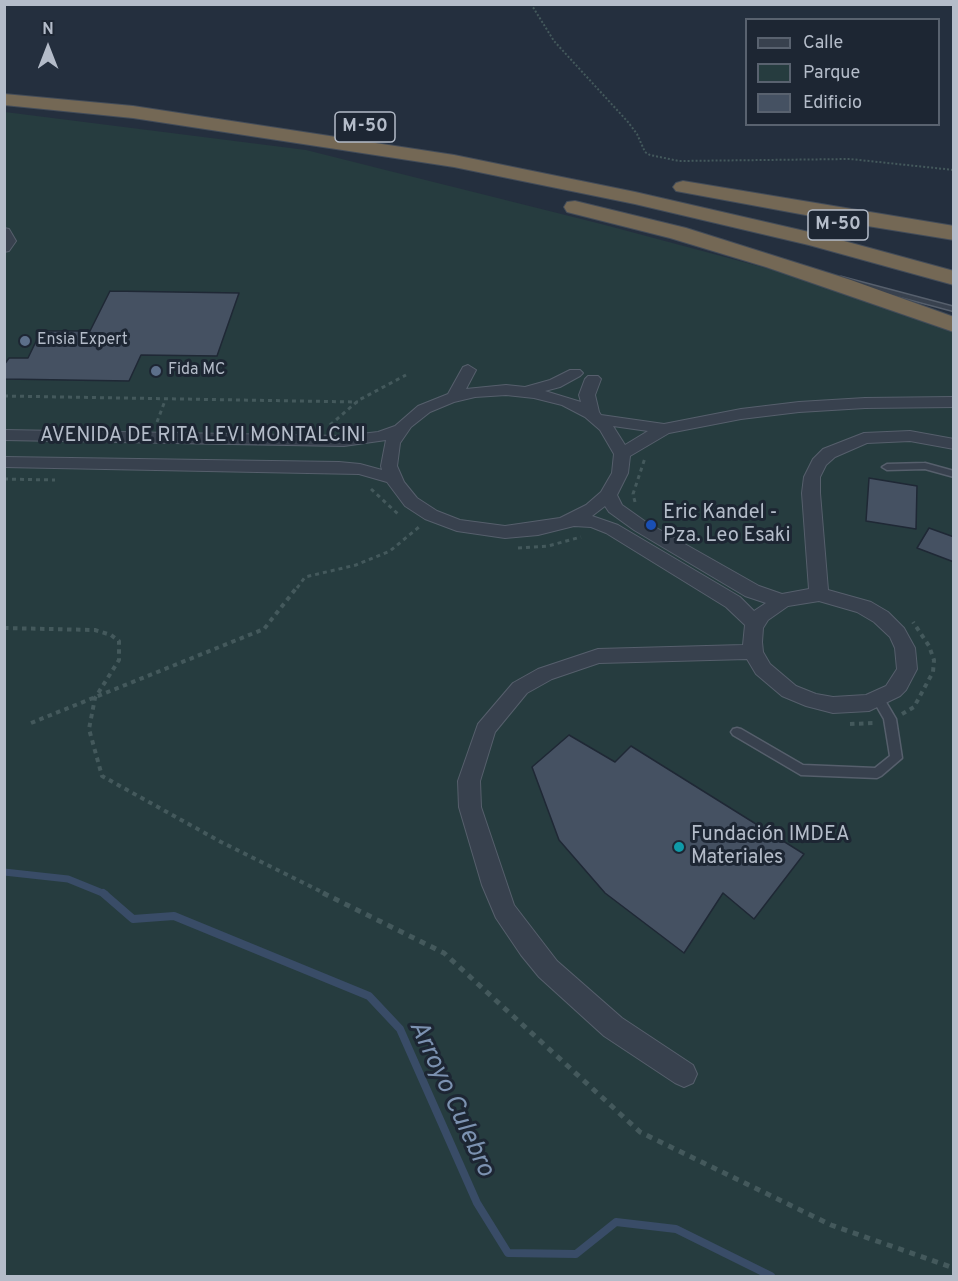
<!DOCTYPE html>
<html>
<head>
<meta charset="utf-8">
<style>
  body { margin:0 }
  #map { position:relative; width:958px; height:1281px; overflow:hidden; background:#242f3e; font-family:Overpass,sans-serif }
  canvas { display:block }
  .frame { position:absolute; inset:0; border:6px solid #b4bcc9; pointer-events:none }
  .legend { position:absolute; left:745px; top:18px; width:195px; height:108px; box-sizing:border-box; background:#1d2633; border:2px solid #59626f; margin:0; padding:8px 10px; list-style:none; font-size:18px; color:#b4bcc9 }
  .legend li { display:flex; align-items:center; gap:12px; height:30px }
  .legend b { width:30px; border:2px solid #59626f }
  .north { position:absolute; left:18px; top:18px; width:60px; height:60px; -webkit-text-stroke:4px #1d2633; paint-order:stroke; rotate:0deg; font-size:16px; font-weight:700; line-height:24px; text-align:center; color:#b4bcc9 }
  .north::after { content:''; display:block; margin:auto; width:21px; height:27px; background:#b4bcc9; clip-path:polygon(50% 0,100% 100%,50% 72%,0 100%) }
</style>
</head>
<body>
<div id="map">
<canvas width="958" height="1281"></canvas>
<div class="frame"></div>
<ul class="legend">
<li><b style="height:8px;background:#38414e"></b>Calle</li>
<li><b style="height:16px;background:#263c3f"></b>Parque</li>
<li><b style="height:16px;background:#455162"></b>Edificio</li>
</ul>
<div class="north">N</div>
</div>
<script>
const c = document.querySelector('canvas').getContext('2d');
c.lineJoin = 'round';
function fill(path, color) {
  c.fillStyle = color;
  c.fill(path, 'evenodd');
}
function poly(rows) {
  const path = new Path2D();
  for (const r of rows) {
    path.moveTo(r[0], r[1]);
    for (let i = 2; i < r.length; i += 2) path.lineTo(r[i], r[i + 1]);
  }
  return path;
}
function strokePath(path, color, width, dash) {
  c.strokeStyle = color;
  c.lineWidth = width;
  c.lineCap = dash ? 'butt' : 'round';
  c.setLineDash(dash || []);
  c.stroke(path);
}
function label(font, color, halo, rows, align = 'center') {
  c.font = font + ' Overpass,sans-serif';
  c.lineWidth = 6;
  c.setLineDash([]);
  c.textBaseline = 'middle';
  c.strokeStyle = halo;
  c.fillStyle = color;
  for (const [text, x, y, turn = 0] of rows) {
    c.save();
    c.translate(x, y);
    c.rotate((+turn || 0) * Math.PI / 180);
    c.textAlign = isNaN(turn) ? turn : align;
    if (halo) c.strokeText(text, 0, 0);
    c.fillText(text, 0, 0);
    c.restore();
  }
}
fill(poly([
  [5,112,306,150,605,225,953,318,953,1276,5,1276]
]), '#263c3f');
strokePath(poly([
  [4,872,68,879,105,894]
]), '#394c67', 7);
strokePath(poly([
  [103,893,133,919,174,916,369,996,400,1029,477,1203,508,1253,576,1254,616,1222,676,1229,771,1276]
]), '#394c67', 8);
const building = poly([
  [110,291,239,293,217,356,141,355,129,381,4,379,4,365,9,358,28,358,41,331,90,331,110,291],
  [869,478,917,486,916,529,866,521,869,478],
  [929,528,954,537,954,562,917,548,929,528],
  [569,735,615,762,631,746,804,854,754,919,723,893,684,953,605,893,559,840,532,767,569,735]
]);
fill(building, '#455162');
strokePath(building, '#1f2835', 1.5);
const service = poly([
  [841,277,954,307,954,311,841,281,841,277],
  [925,463,954,471,954,477,925,469,887,470,882,467,887,464,925,463],
  [879,696,883,697,896,719,902,758,881,776,877,778,801,775,733,735,731,732,733,729,737,728,741,729,803,765,875,768,890,756,884,719,873,700,875,697,879,696]
]);
const minor = poly([
  [4,228,9,229,16,241,9,251,4,252,4,228],
  [468,365,476,370,466,389,506,385,525,387,550,380,570,370,580,370,583,373,580,376,560,387,545,391,581,402,579,395,585,379,588,376,598,376,601,379,595,395,599,412,601,415,664,424,741,409,799,402,865,398,954,397,954,407,865,408,799,412,741,419,669,433,630,456,628,473,617,495,622,505,646,522,759,586,782,594,809,589,802,493,804,477,813,459,823,449,864,433,910,431,954,439,954,449,910,441,867,443,835,457,826,465,820,477,820,493,828,590,871,602,888,612,904,628,915,648,917,669,906,690,900,696,869,711,833,713,806,706,782,696,756,674,747,659,599,663,552,679,527,693,495,732,480,781,481,807,514,905,557,961,622,1018,693,1065,697,1074,693,1083,684,1087,675,1083,604,1036,539,977,521,955,496,918,482,885,459,807,458,781,478,724,513,683,538,669,598,649,743,645,745,625,726,607,606,533,591,527,574,526,538,535,505,538,457,531,425,519,405,506,387,482,359,474,4,467,4,457,339,462,360,464,382,470,381,466,386,440,344,446,4,440,4,430,344,436,378,432,395,426,418,406,448,394,463,367,468,365],
  [506,395,534,398,562,405,585,417,600,430,614,454,612,473,601,492,586,505,560,518,505,526,460,520,437,511,417,498,404,482,397,466,400,443,411,427,430,412,454,402,475,397,506,395],
  [613,426,648,431,625,445,613,426],
  [605,506,609,512,634,530,745,596,766,603,754,611,740,597,618,525,592,516,605,506],
  [819,601,857,612,874,622,890,637,895,648,897,669,886,686,866,695,833,697,816,694,796,686,770,664,763,652,762,642,763,628,768,620,788,606,819,601]
]);
const motorway = poly([
  [4,94,133,106,454,155,635,192,822,235,954,271,954,285,809,245,635,204,454,167,133,118,4,105,4,94],
  [683,181,954,226,954,240,849,223,676,191,673,187,676,183,683,181],
  [575,201,686,228,851,280,954,317,954,332,766,267,670,238,567,212,564,207,567,202,575,201]
]);
strokePath(service, '#565f6c', 3);
strokePath(minor, '#565f6c', 2);
strokePath(motorway, '#434c59', 2);
strokePath(poly([
  [531,4,554,41,628,122,637,134,645,152,650,155,679,161,850,159,954,170]
]), '#44595c', 2, [2, 2]);
strokePath(poly([
  [4,396,358,402],
  [157,422,166,398],
  [330,425,359,400,406,375],
  [4,479,55,480],
  [371,489,398,514],
  [635,502,633,494,645,458],
  [518,548,548,546,581,537],
  [297,588,305,577,356,565,390,551,419,527]
]), '#44595c', 3, [4, 4]);
strokePath(poly([
  [4,628,95,630,111,635,119,641,119,660,95,698,89,729,102,776,221,842,326,894],
  [902,714,914,707,933,672,934,660,929,646,913,622],
  [31,723,264,629,298,586],
  [850,724,875,723]
]), '#44595c', 4, [4.5, 4.5]);
strokePath(poly([
  [323,893,444,953,640,1132,831,1225,954,1268]
]), '#44595c', 5, [6, 6]);
fill(service, '#38414e');
fill(minor, '#38414e');
fill(motorway, '#746855');
for (const [x, y, r, color] of [
  [25,341,6,"#5c6f8a"],
  [156,371,6,"#5c6f8a"],
  [651,525,6,"#1a4fb4"],
  [679,847,6,"#0f9aa8"]
]) {
  const dot = new Path2D();
  dot.arc(x, y, r, 0, 2 * Math.PI);
  c.fillStyle = color;
  c.fill(dot);
  strokePath(dot, '#1d2633', 2);
}
label('16px', '#b4bcc9', '#1d2633', [
  ["Ensia Expert",37,341],
  ["Fida MC",168,371]
], 'left');
for (const [x, y, w] of [
  [365,127,60],
  [838,225,60]
]) {
  const box = new Path2D();
  box.roundRect(x - w / 2, y - 15, w, 30, 4.5);
  c.fillStyle = '#1d2633';
  c.fill(box);
  strokePath(box, '#b4bcc9', 1.5);
}
label('bold 18px', '#b4bcc9', null, [
  ["M-50",365,127],
  ["M-50",838,225]
]);
label('20px', '#b4bcc9', '#1d2633', [
  ["AVENIDA DE RITA LEVI MONTALCINI",203,437]
]);
label('20px', '#b4bcc9', '#1d2633', [
  ["Eric Kandel -",663,514],
  ["Pza. Leo Esaki",663,537],
  ["Fundación IMDEA",691,836],
  ["Materiales",691,859]
], 'left');
label('italic 26px', '#7c92b1', '#1d2633', [
  ["Arroyo Culebro",450,1099,65]
]);
</script>
</body>
</html>
